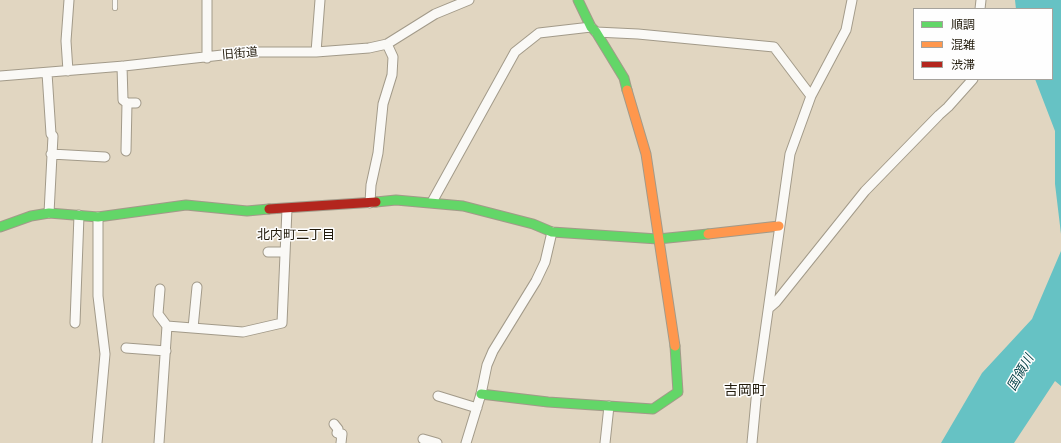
<!DOCTYPE html>
<html>
<head>
<meta charset="utf-8">
<style>
  body { margin:0 }
  #map { position:relative; width:1061px; height:443px; overflow:hidden; background:#e1d6c1; font-family:Signika,"Noto Sans JP",sans-serif }
  canvas { display:block }
  .legend { position:absolute; left:913px; top:8px; width:140px; height:72px; box-sizing:border-box; background:#fefefe; border:1px solid #a6a39d; margin:0; padding:5px 7px; list-style:none; font-size:12px; color:#211a0b }
  .legend li { display:flex; align-items:center; gap:8px; height:20px }
  .legend b { width:20px; border:1px solid #a6a39d }
</style>
</head>
<body>
<div id="map">
<canvas width="1061" height="443"></canvas>
<ul class="legend">
<li><b style="height:5px;background:#63d668"></b>順調</li>
<li><b style="height:5px;background:#ff974d"></b>混雑</li>
<li><b style="height:5px;background:#b3261e"></b>渋滞</li>
</ul>
</div>
<script>
const c = document.querySelector('canvas').getContext('2d');
c.lineJoin = 'round';
function fill(path, color) {
  c.fillStyle = color;
  c.fill(path, 'evenodd');
}
function poly(rows) {
  const path = new Path2D();
  for (const r of rows) {
    path.moveTo(r[0], r[1]);
    for (let i = 2; i < r.length; i += 2) path.lineTo(r[i], r[i + 1]);
  }
  return path;
}
function strokePath(path, color, width, dash) {
  c.strokeStyle = color;
  c.lineWidth = width;
  c.lineCap = dash ? 'butt' : 'round';
  c.setLineDash(dash || []);
  c.stroke(path);
}
function label(font, color, halo, rows, align = 'center') {
  c.font = font + ' Signika,"Noto Sans JP",sans-serif';
  c.lineWidth = 3;
  c.setLineDash([]);
  c.textBaseline = 'middle';
  c.strokeStyle = halo;
  c.fillStyle = color;
  for (const [text, x, y, turn = 0] of rows) {
    c.save();
    c.translate(x, y);
    c.rotate((+turn || 0) * Math.PI / 180);
    c.textAlign = isNaN(turn) ? turn : align;
    if (halo) c.strokeText(text, 0, 0);
    c.fillText(text, 0, 0);
    c.restore();
  }
}
fill(poly([
  [1015,0,1061,0,1061,234,1055,184,1055,131,1035,79,1052,79,1052,9,1016,9],
  [1061,251,1061,386,1055,381,1014,443,941,443,982,373,1032,319]
]), '#66c2c4');
const lane = poly([
  [115,0,115,8]
]);
const street = poly([
  [980,9,981,0],
  [596,32,638,34,774,47,811,96],
  [316,52,320,0],
  [207,58,207,0],
  [122,66,123,100,127,103,136,103],
  [68,71,66,41,69,0],
  [47,73,51,134,53,136,49,213],
  [0,76,124,66,249,52,316,52,369,48,387,44,435,14,469,0],
  [126,151,127,103],
  [51,154,105,157],
  [432,202,515,52,539,33,591,27],
  [370,203,371,185,378,153,383,104,392,75,393,57,387,44],
  [268,252,285,252],
  [160,289,158,314,167,326],
  [769,308,776,302,865,191,939,115,948,107,973,79],
  [75,323,79,215],
  [193,328,197,287],
  [126,348,166,351],
  [438,396,477,408],
  [334,424,338,429,337,433,342,434,341,443],
  [423,439,437,443],
  [97,443,105,354,98,296,98,217],
  [159,443,167,326,243,332,282,323,287,209],
  [466,443,481,394,487,365,493,351,536,281,545,262,552,232],
  [605,443,609,406],
  [752,443,757,389,790,154,811,96,846,30,852,0]
]);
const fast = poly([
  [578,0,591,27,596,32,624,78,627,90],
  [376,202,396,200,463,206,533,224,552,232,658,239,708,234],
  [0,227,31,216,49,213,98,217,186,205,247,211,269,209],
  [481,394,548,402,653,409,678,392,675,346]
]);
const slow = poly([
  [627,90,646,154,675,346],
  [708,234,779,226]
]);
const jam = poly([
  [269,209,376,202]
]);
strokePath(lane, '#a29a89', 6);
strokePath(street, '#a29a89', 11);
strokePath(fast, '#a29a89', 11);
strokePath(slow, '#a29a89', 11);
strokePath(jam, '#a29a89', 11);
strokePath(lane, '#faf9f6', 4.5);
strokePath(street, '#faf9f6', 9);
strokePath(fast, '#63d668', 9);
strokePath(slow, '#ff974d', 9);
strokePath(jam, '#b3261e', 9);
label('12px', '#211a0b', '#fefefe', [
  ["旧街道",240,54,-5]
]);
label('13px', '#211a0b', '#fefefe', [
  ["北内町二丁目",296,236]
]);
label('italic 13px', '#044146', '#fefefe', [
  ["国領川",1021,373,-60]
]);
label('14px', '#211a0b', '#fefefe', [
  ["吉岡町",745,391]
]);
</script>
</body>
</html>
